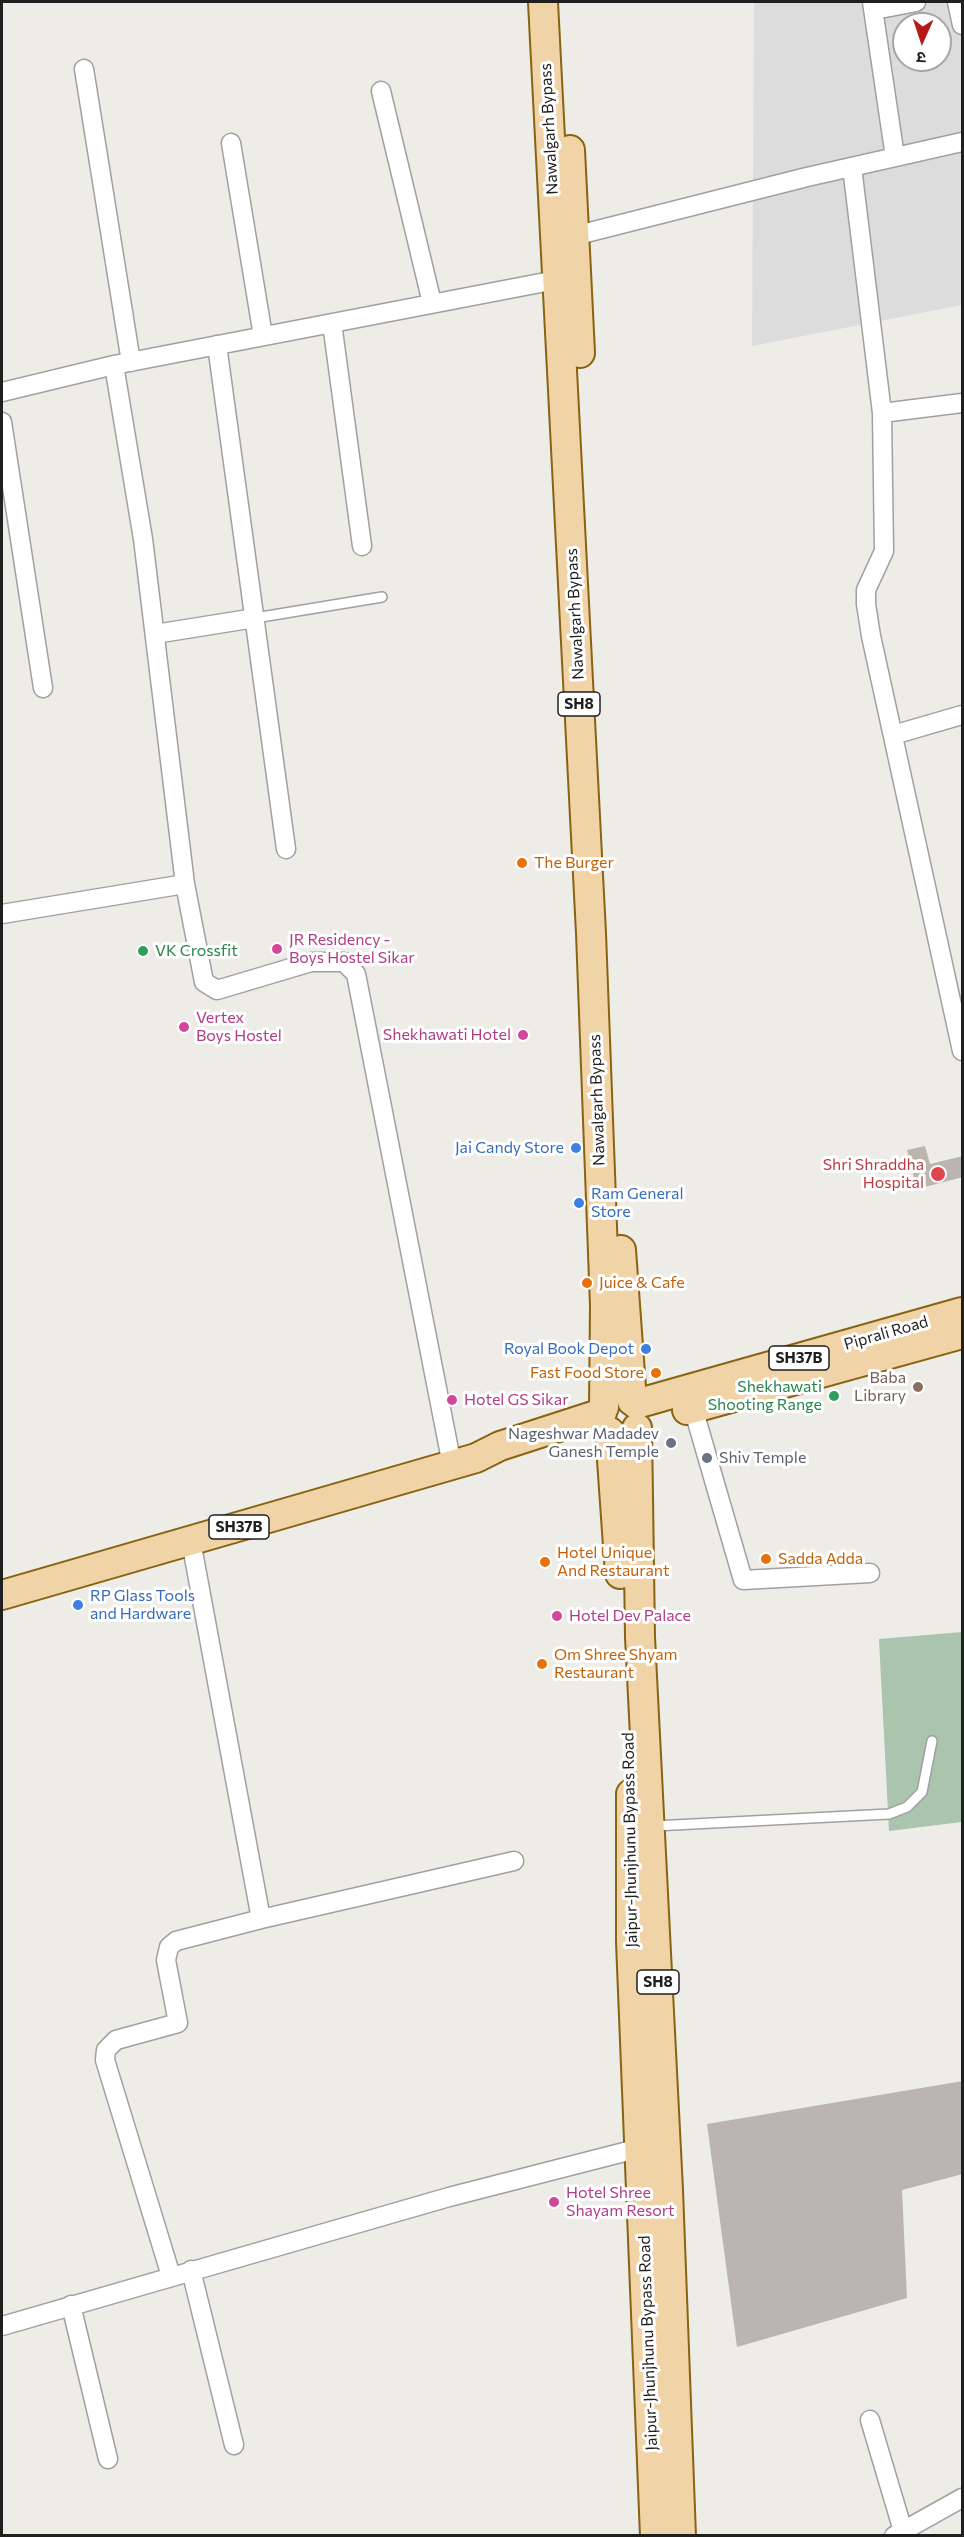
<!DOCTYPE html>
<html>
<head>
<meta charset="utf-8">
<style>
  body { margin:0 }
  #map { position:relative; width:964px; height:2537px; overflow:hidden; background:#eeece6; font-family:Commissioner,"Noto Sans Devanagari",sans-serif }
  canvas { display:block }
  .frame { position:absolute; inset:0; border:3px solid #1f1f1f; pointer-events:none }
  .north { position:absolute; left:892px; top:12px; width:60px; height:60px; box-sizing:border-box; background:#fff; border:2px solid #a5a5a5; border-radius:50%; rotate:183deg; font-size:16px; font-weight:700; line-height:24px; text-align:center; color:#1f1f1f }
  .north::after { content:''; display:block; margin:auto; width:21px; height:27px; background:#b61a17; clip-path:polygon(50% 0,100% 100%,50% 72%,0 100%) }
</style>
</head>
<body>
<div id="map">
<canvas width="964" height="2537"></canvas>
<div class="frame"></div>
<div class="north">उ</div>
</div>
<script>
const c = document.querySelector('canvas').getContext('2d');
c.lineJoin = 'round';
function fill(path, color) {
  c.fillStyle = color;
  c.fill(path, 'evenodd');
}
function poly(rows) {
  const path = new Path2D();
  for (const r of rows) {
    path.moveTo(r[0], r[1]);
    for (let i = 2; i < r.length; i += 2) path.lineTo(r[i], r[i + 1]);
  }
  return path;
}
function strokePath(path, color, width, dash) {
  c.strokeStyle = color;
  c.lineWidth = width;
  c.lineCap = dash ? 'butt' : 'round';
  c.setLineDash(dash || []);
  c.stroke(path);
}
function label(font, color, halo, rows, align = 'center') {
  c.font = font + ' Commissioner,sans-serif';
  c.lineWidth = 6;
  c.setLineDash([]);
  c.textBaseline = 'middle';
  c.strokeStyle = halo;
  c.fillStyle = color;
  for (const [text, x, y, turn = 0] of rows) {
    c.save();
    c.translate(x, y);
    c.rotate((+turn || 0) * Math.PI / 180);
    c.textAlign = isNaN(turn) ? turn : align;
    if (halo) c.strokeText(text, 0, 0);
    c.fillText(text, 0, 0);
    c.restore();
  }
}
fill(poly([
  [754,2,962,2,962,305,752,346],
  [904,24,940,24,940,60,904,60]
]), '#dcdcdc');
fill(poly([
  [962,1632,962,1822,889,1831,879,1639]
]), '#aac4ae');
fill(poly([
  [925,1146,930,1164,963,1156,963,1177,917,1189,907,1150],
  [963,2081,963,2174,902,2190,907,2298,737,2347,707,2124]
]), '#bbb5af');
const service = poly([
  [255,618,382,597],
  [654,1826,889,1814,907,1807,922,1792,932,1741]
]);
const minor = poly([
  [872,2,895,157],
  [873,2,878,7,885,8,916,2],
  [957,2,962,25],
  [84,69,131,362],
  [381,91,432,303],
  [231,143,263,336],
  [852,167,882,413,884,551,866,590,866,604,871,636,962,1051],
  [574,236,807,177,962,142],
  [332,323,362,546],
  [217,345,286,849],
  [114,365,143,539,185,884,204,982,217,990,311,962,344,962,356,974,452,1465],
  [2,392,114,365,556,280],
  [882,413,962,403],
  [2,422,43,688],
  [155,634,255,618],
  [893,735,962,715],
  [2,914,185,884],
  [693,1408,743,1580,870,1573],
  [261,1919,514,1861],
  [191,2270,234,2445],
  [171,2276,105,2060,106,2050,116,2040,178,2023,166,1960,169,1947,176,1941,261,1919,191,1541],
  [71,2305,108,2459],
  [2,2326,449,2197,640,2148],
  [870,2420,903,2531],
  [894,2536,962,2498]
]);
const primary = poly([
  [543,2,591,933,605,1306,604,1407],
  [570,150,580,353],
  [621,1250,632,1401],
  [636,1404,962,1312],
  [687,1410,962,1334],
  [637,1428,640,1637,668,2190,681,2536],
  [610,1432,620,1574],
  [2,1595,476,1458,500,1446,602,1413],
  [631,1794,631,1942,655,2536]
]);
strokePath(service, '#a0a0a0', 12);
strokePath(minor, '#a0a0a0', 21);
strokePath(primary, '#886311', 32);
strokePath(service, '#fff', 9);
strokePath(minor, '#fff', 18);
strokePath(primary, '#f1d3a8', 28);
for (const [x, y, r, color] of [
  [522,863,6,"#e8710a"],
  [277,949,6,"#d1479c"],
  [143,951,6,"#2e9e5b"],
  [184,1027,6,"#d1479c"],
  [523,1035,6,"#d1479c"],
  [576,1148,6,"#3f7fe0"],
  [938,1174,8,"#e0444e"],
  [579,1203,6,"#3f7fe0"],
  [587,1283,6,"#e8710a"],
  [646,1349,6,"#3f7fe0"],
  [656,1373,6,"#e8710a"],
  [918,1387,6,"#8d6e63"],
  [834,1396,6,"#2e9e5b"],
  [452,1400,6,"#d1479c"],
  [671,1443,6,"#6b7280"],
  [707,1458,6,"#6b7280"],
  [766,1559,6,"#e8710a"],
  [545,1562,6,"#e8710a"],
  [78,1605,6,"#3f7fe0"],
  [557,1616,6,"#d1479c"],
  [542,1664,6,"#e8710a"],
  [554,2202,6,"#d1479c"]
]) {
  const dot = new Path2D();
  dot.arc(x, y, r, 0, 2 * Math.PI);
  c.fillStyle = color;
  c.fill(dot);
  strokePath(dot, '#fff', 2);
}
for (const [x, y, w] of [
  [579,704,42],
  [799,1358,60],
  [239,1527,60],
  [658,1982,42]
]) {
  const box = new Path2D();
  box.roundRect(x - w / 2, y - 12, w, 24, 4.5);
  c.fillStyle = '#fff';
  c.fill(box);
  strokePath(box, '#1f1f1f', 1.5);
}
label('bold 15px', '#1f1f1f', null, [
  ["SH8",579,704],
  ["SH37B",799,1358],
  ["SH37B",239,1527],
  ["SH8",658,1982]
]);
label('16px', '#1f1f1f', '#fff', [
  ["Nawalgarh Bypass",549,129,-93],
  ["Nawalgarh Bypass",575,614,-93],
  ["Nawalgarh Bypass",597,1100,-92],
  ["Piprali Road",886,1333,-16],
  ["Jaipur-Jhunjhunu Bypass Road",630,1840,-91],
  ["Jaipur-Jhunjhunu Bypass Road",648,2343,-92]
]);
label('16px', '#c56008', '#fff', [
  ["The Burger",534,863],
  ["Juice & Cafe",599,1283],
  ["Fast Food Store",644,1373,"right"],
  ["Hotel Unique",557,1553],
  ["And Restaurant",557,1571],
  ["Sadda Adda",778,1559],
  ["Om Shree Shyam",554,1655],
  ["Restaurant",554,1673]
], 'left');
label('16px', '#b23c85', '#fff', [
  ["JR Residency -",289,940],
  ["Boys Hostel Sikar",289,958],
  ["Vertex",196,1018],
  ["Boys Hostel",196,1036],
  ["Shekhawati Hotel",511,1035,"right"],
  ["Hotel GS Sikar",464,1400],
  ["Hotel Dev Palace",569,1616],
  ["Hotel Shree",566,2193],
  ["Shayam Resort",566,2211]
], 'left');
label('16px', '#27864d', '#fff', [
  ["VK Crossfit",155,951],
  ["Shekhawati",822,1387,"right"],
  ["Shooting Range",822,1405,"right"]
], 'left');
label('16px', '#366cbe', '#fff', [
  ["Jai Candy Store",564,1148],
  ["Ram General",591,1194,"left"],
  ["Store",591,1212,"left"],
  ["Royal Book Depot",634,1349],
  ["RP Glass Tools",90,1596,"left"],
  ["and Hardware",90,1614,"left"]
], 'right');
label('16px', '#be3a42', '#fff', [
  ["Shri Shraddha",924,1165],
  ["Hospital",924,1183]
], 'right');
label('16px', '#785e54', '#fff', [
  ["Baba",906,1378],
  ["Library",906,1396]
], 'right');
label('16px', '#5b616d', '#fff', [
  ["Nageshwar Madadev",659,1434],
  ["Ganesh Temple",659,1452],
  ["Shiv Temple",719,1458,"left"]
], 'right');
</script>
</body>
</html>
